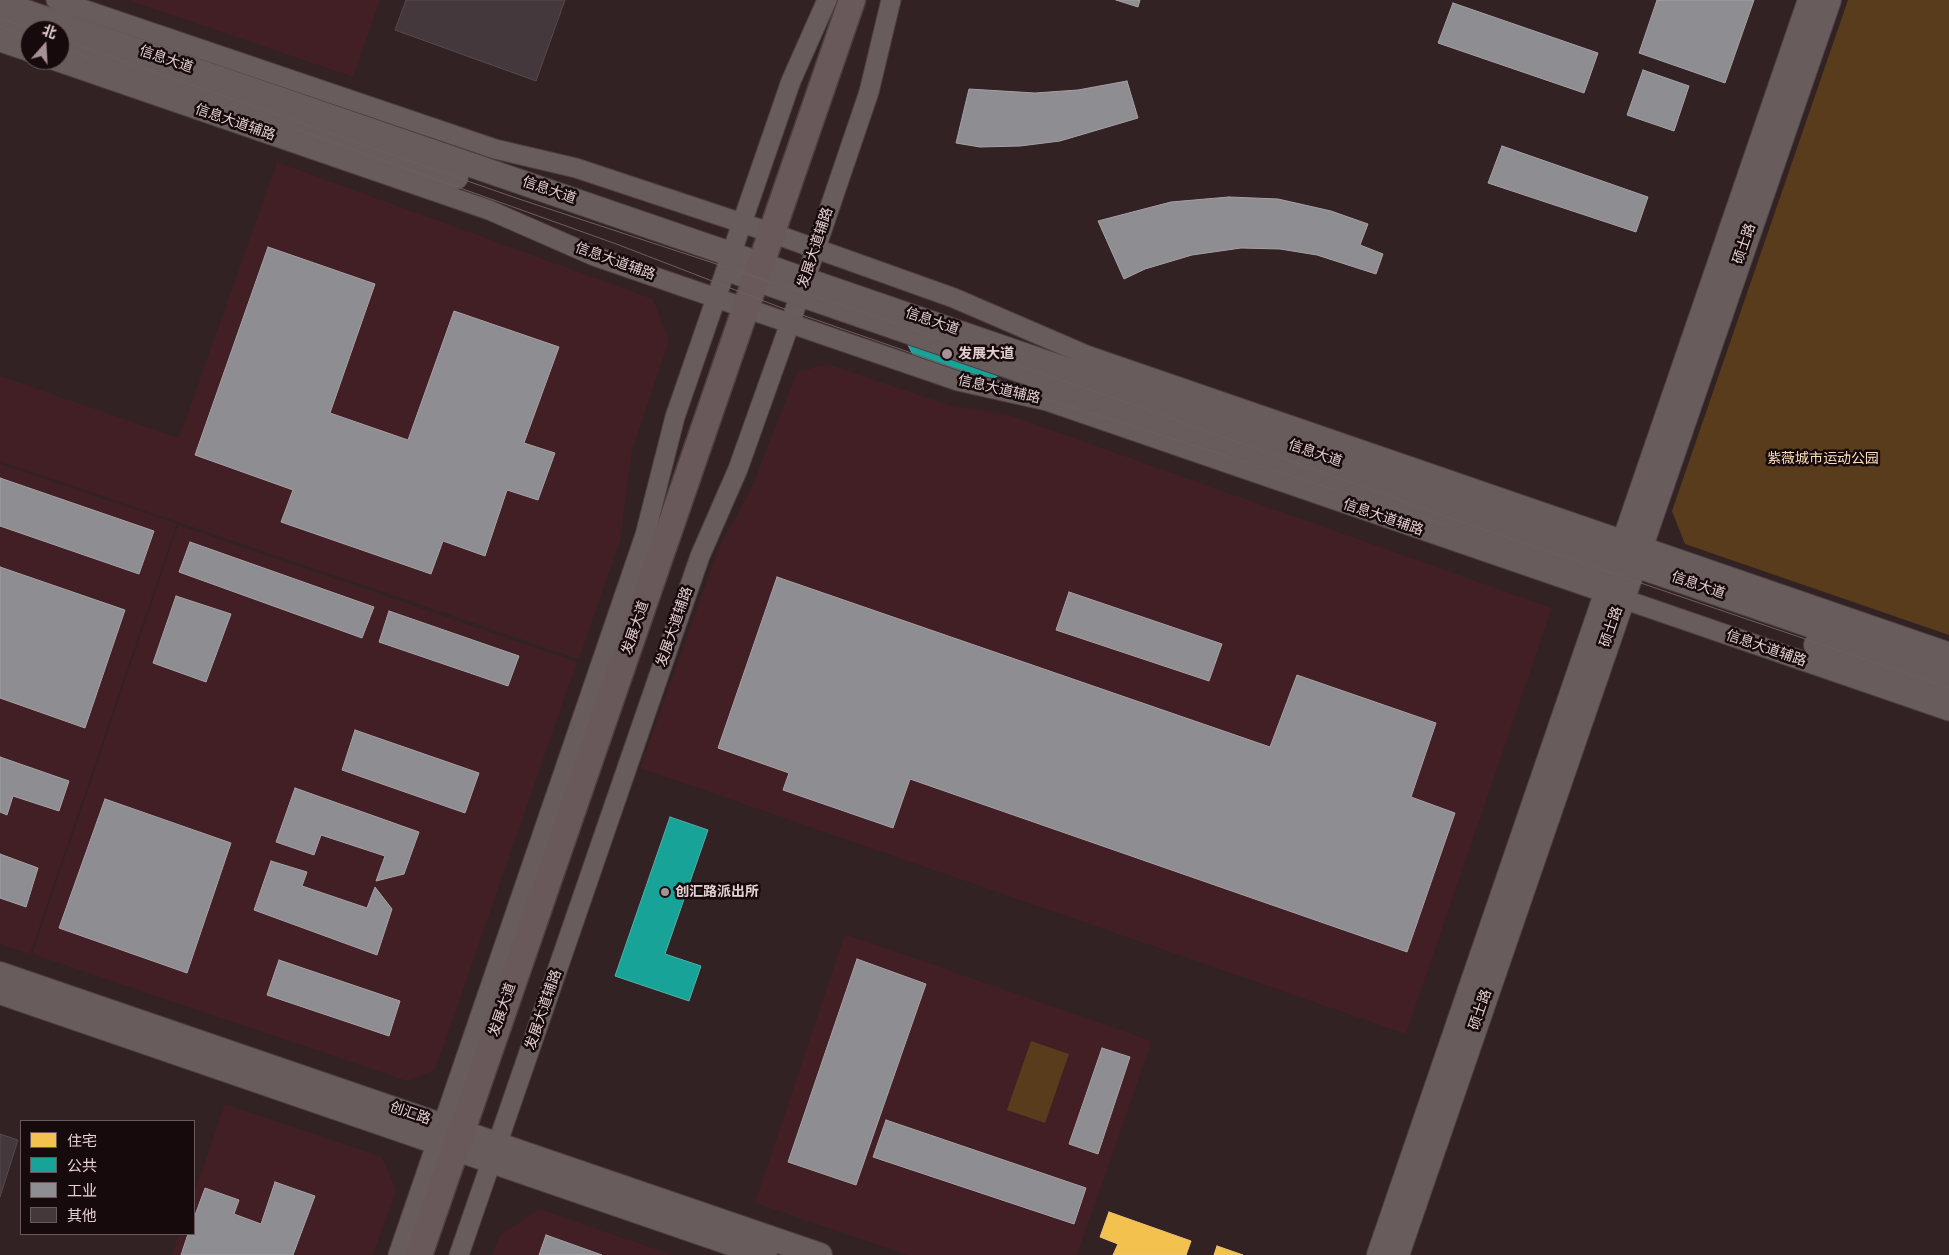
<!DOCTYPE html>
<html>
<head>
<meta charset="utf-8">
<style>
  body { margin:0 }
  #map { position:relative; width:1949px; height:1255px; overflow:hidden; background:#322224; font-family:"Roboto Condensed","Noto Sans SC",sans-serif }
  canvas { display:block }
  .legend { position:absolute; left:20px; top:1120px; width:175px; height:115px; box-sizing:border-box; background:#170a0c; border:1px solid #69595b; margin:0; padding:6px 9px; list-style:none; font-size:15px; color:#e4cfd2 }
  .legend li { display:flex; align-items:center; gap:10px; height:25px }
  .legend b { width:25px; border:1px solid #69595b }
  .north { position:absolute; left:20px; top:20px; width:50px; height:50px; box-sizing:border-box; background:#170a0c; border:1px solid #69595b; border-radius:50%; rotate:19deg; font-size:14px; font-weight:700; line-height:20px; text-align:center; color:#e4cfd2 }
  .north::after { content:''; display:block; margin:auto; width:18px; height:22px; background:#a69295; clip-path:polygon(50% 0,100% 100%,50% 72%,0 100%) }
</style>
</head>
<body>
<div id="map">
<canvas width="1949" height="1255"></canvas>
<ul class="legend">
<li><b style="height:14px;background:#f2c14e"></b>住宅</li>
<li><b style="height:14px;background:#17a398"></b>公共</li>
<li><b style="height:14px;background:#8d8d92"></b>工业</li>
<li><b style="height:14px;background:#44383c"></b>其他</li>
</ul>
<div class="north">北</div>
</div>
<script>
const c = document.querySelector('canvas').getContext('2d');
c.lineJoin = 'round';
function fill(path, color) {
  c.fillStyle = color;
  c.fill(path, 'evenodd');
}
function poly(rows) {
  const path = new Path2D();
  for (const r of rows) {
    path.moveTo(r[0], r[1]);
    for (let i = 2; i < r.length; i += 2) path.lineTo(r[i], r[i + 1]);
  }
  return path;
}
function strokePath(path, color, width, dash) {
  c.strokeStyle = color;
  c.lineWidth = width;
  c.lineCap = dash ? 'butt' : 'round';
  c.setLineDash(dash || []);
  c.stroke(path);
}
function label(font, color, halo, rows, align = 'center') {
  c.font = font + ' "Roboto Condensed","Noto Sans SC",sans-serif';
  c.lineWidth = 5;
  c.setLineDash([]);
  c.textBaseline = 'middle';
  c.strokeStyle = halo;
  c.fillStyle = color;
  for (const [text, x, y, turn = 0] of rows) {
    c.save();
    c.translate(x, y);
    c.rotate((+turn || 0) * Math.PI / 180);
    c.textAlign = isNaN(turn) ? turn : align;
    if (halo) c.strokeText(text, 0, 0);
    c.fillText(text, 0, 0);
    c.restore();
  }
}
fill(poly([
  [128,0,380,0,353,77],
  [277,162,653,299,669,340,632,450,620,541,579,659,0,461,0,376,179,438],
  [827,364,952,406,1009,415,1552,608,1406,1034,640,768,719,547,751,489,797,372],
  [0,464,177,524,30,954,0,944],
  [178,525,577,662,435,1070,407,1081,32,954],
  [845,934,1152,1041,1077,1255,908,1255,755,1203],
  [225,1104,382,1157,396,1190,373,1255,172,1255,179,1234,194,1234,194,1193],
  [539,1209,673,1255,492,1255,500,1235]
]), '#411f25');
fill(poly([
  [1848,0,1949,0,1949,635,1685,544,1672,511],
  [1031,1041,1069,1054,1045,1123,1007,1110]
]), '#593c1c');
const homes = poly([
  [1109,1212,1191,1241,1186,1255,1113,1255,1118,1244,1100,1237,1109,1212],
  [1217,1246,1243,1255,1214,1255,1217,1246]
]);
fill(homes, '#f2c14e');
strokePath(homes, '#eec576', 1);
const public = poly([
  [912,333,999,375,985,383,915,358,908,345,912,333],
  [670,817,708,830,665,954,701,966,689,1001,615,976,670,817]
]);
fill(public, '#17a398');
strokePath(public, '#54b0a9', 1);
const industry = poly([
  [1116,0,1140,0,1138,7,1116,0],
  [1657,0,1754,0,1725,83,1639,53,1657,0],
  [1453,3,1598,53,1584,93,1438,43,1453,3],
  [1643,70,1689,86,1674,131,1627,115,1643,70],
  [1127,81,1138,118,1060,141,1020,146,980,147,956,143,969,89,1035,93,1078,90,1127,81],
  [1502,146,1648,197,1636,232,1488,183,1502,146],
  [1229,197,1278,199,1331,211,1368,224,1360,245,1383,254,1376,274,1317,255,1280,249,1241,248,1192,255,1145,269,1124,279,1098,221,1171,202,1229,197],
  [268,247,375,284,330,413,408,440,454,311,559,347,524,443,555,453,538,500,507,490,485,556,443,541,431,574,281,522,293,490,195,455,268,247],
  [0,478,154,531,139,574,0,526,0,478],
  [190,542,374,607,362,638,179,572,190,542],
  [0,567,125,610,85,728,0,698,0,567],
  [777,577,1270,747,1297,675,1436,723,1411,797,1455,813,1407,952,910,779,893,828,783,790,789,773,718,748,777,577],
  [1069,592,1222,644,1209,681,1056,630,1069,592],
  [176,596,231,614,206,682,153,663,176,596],
  [389,611,519,656,508,686,379,642,389,611],
  [355,730,479,773,465,813,342,770,355,730],
  [0,757,69,781,59,811,13,796,7,815,0,812,0,757],
  [295,788,419,832,404,874,376,881,385,856,321,835,314,855,276,842,295,788],
  [105,799,231,843,187,973,59,928,105,799],
  [0,854,38,868,26,907,0,898,0,854],
  [271,861,307,872,302,886,367,908,375,887,392,909,377,955,254,910,271,861],
  [857,959,926,984,856,1185,788,1162,857,959],
  [279,960,400,1001,389,1036,267,995,279,960],
  [1102,1048,1130,1057,1098,1154,1069,1144,1102,1048],
  [886,1120,1086,1188,1074,1224,873,1157,886,1120],
  [275,1182,315,1196,293,1255,181,1255,188,1234,194,1234,194,1218,205,1188,239,1200,234,1214,261,1224,275,1182],
  [546,1235,602,1255,539,1255,546,1235]
]);
fill(industry, '#8d8d92');
strokePath(industry, '#a7a1a5', 1);
const building = poly([
  [406,0,565,0,536,81,395,30,406,0],
  [0,1134,18,1140,0,1197,0,1134]
]);
fill(building, '#44383c');
strokePath(building, '#57494e', 1);
const minor = poly([
  [56,0,495,149,576,168,772,233,954,298,1086,355,1949,652],
  [0,42,30,52],
  [53,60,489,210,594,256,824,335,958,381,1047,401,1949,711],
  [398,1255,645,535,675,417,791,81,827,0],
  [459,1255,700,556,738,469,800,295,869,92,891,0]
]);
const tertiary = poly([
  [0,3,1949,673],
  [0,21,30,31],
  [60,41,456,177],
  [738,273,1600,570],
  [1816,645,1949,690],
  [0,974,820,1255],
  [0,992,765,1255],
  [1379,1255,1810,0],
  [1397,1255,1829,0]
]);
const secondary = poly([
  [419,1255,852,0]
]);
strokePath(minor, '#4d3f41', 21);
strokePath(tertiary, '#4d3f41', 26);
strokePath(secondary, '#4d3f41', 29);
strokePath(minor, '#685c5d', 19);
strokePath(tertiary, '#685c5d', 24);
strokePath(secondary, '#69595a', 26);
strokePath(poly([
  [0,18,34,30],
  [0,27,30,37],
  [60,39,519,199,856,310,1114,398,1456,520,1949,688],
  [60,47,88,57],
  [296,129,619,245,782,308,1027,393,1447,525]
]), '#6d6061', 1);
for (const [x, y, r, color] of [
  [947,354,6,"#a69295"],
  [665,892,5,"#a69295"]
]) {
  const dot = new Path2D();
  dot.arc(x, y, r, 0, 2 * Math.PI);
  c.fillStyle = color;
  c.fill(dot);
  strokePath(dot, '#170a0c', 2);
}
label('14px', '#e4cfd2', '#170a0c', [
  ["信息大道",166,60,19],
  ["信息大道辅路",235,123,19],
  ["信息大道",549,191,19],
  ["硕士路",1745,244,-71],
  ["发展大道辅路",816,248,-72],
  ["信息大道辅路",615,262,20],
  ["信息大道",932,322,19],
  ["信息大道辅路",999,390,13],
  ["信息大道",1315,454,19],
  ["信息大道辅路",1383,518,19],
  ["信息大道",1698,586,19],
  ["发展大道辅路",675,627,-71],
  ["硕士路",1612,627,-71],
  ["发展大道",636,628,-71],
  ["信息大道辅路",1766,649,19],
  ["发展大道",503,1010,-71],
  ["发展大道辅路",544,1010,-71],
  ["硕士路",1481,1010,-71],
  ["创汇路",410,1114,19]
]);
label('bold 14px', '#e4cfd2', '#170a0c', [
  ["发展大道",958,354],
  ["创汇路派出所",675,892]
], 'left');
label('14px', '#fddebb', '#170a0c', [
  ["紫薇城市运动公园",1823,459]
]);
</script>
</body>
</html>
